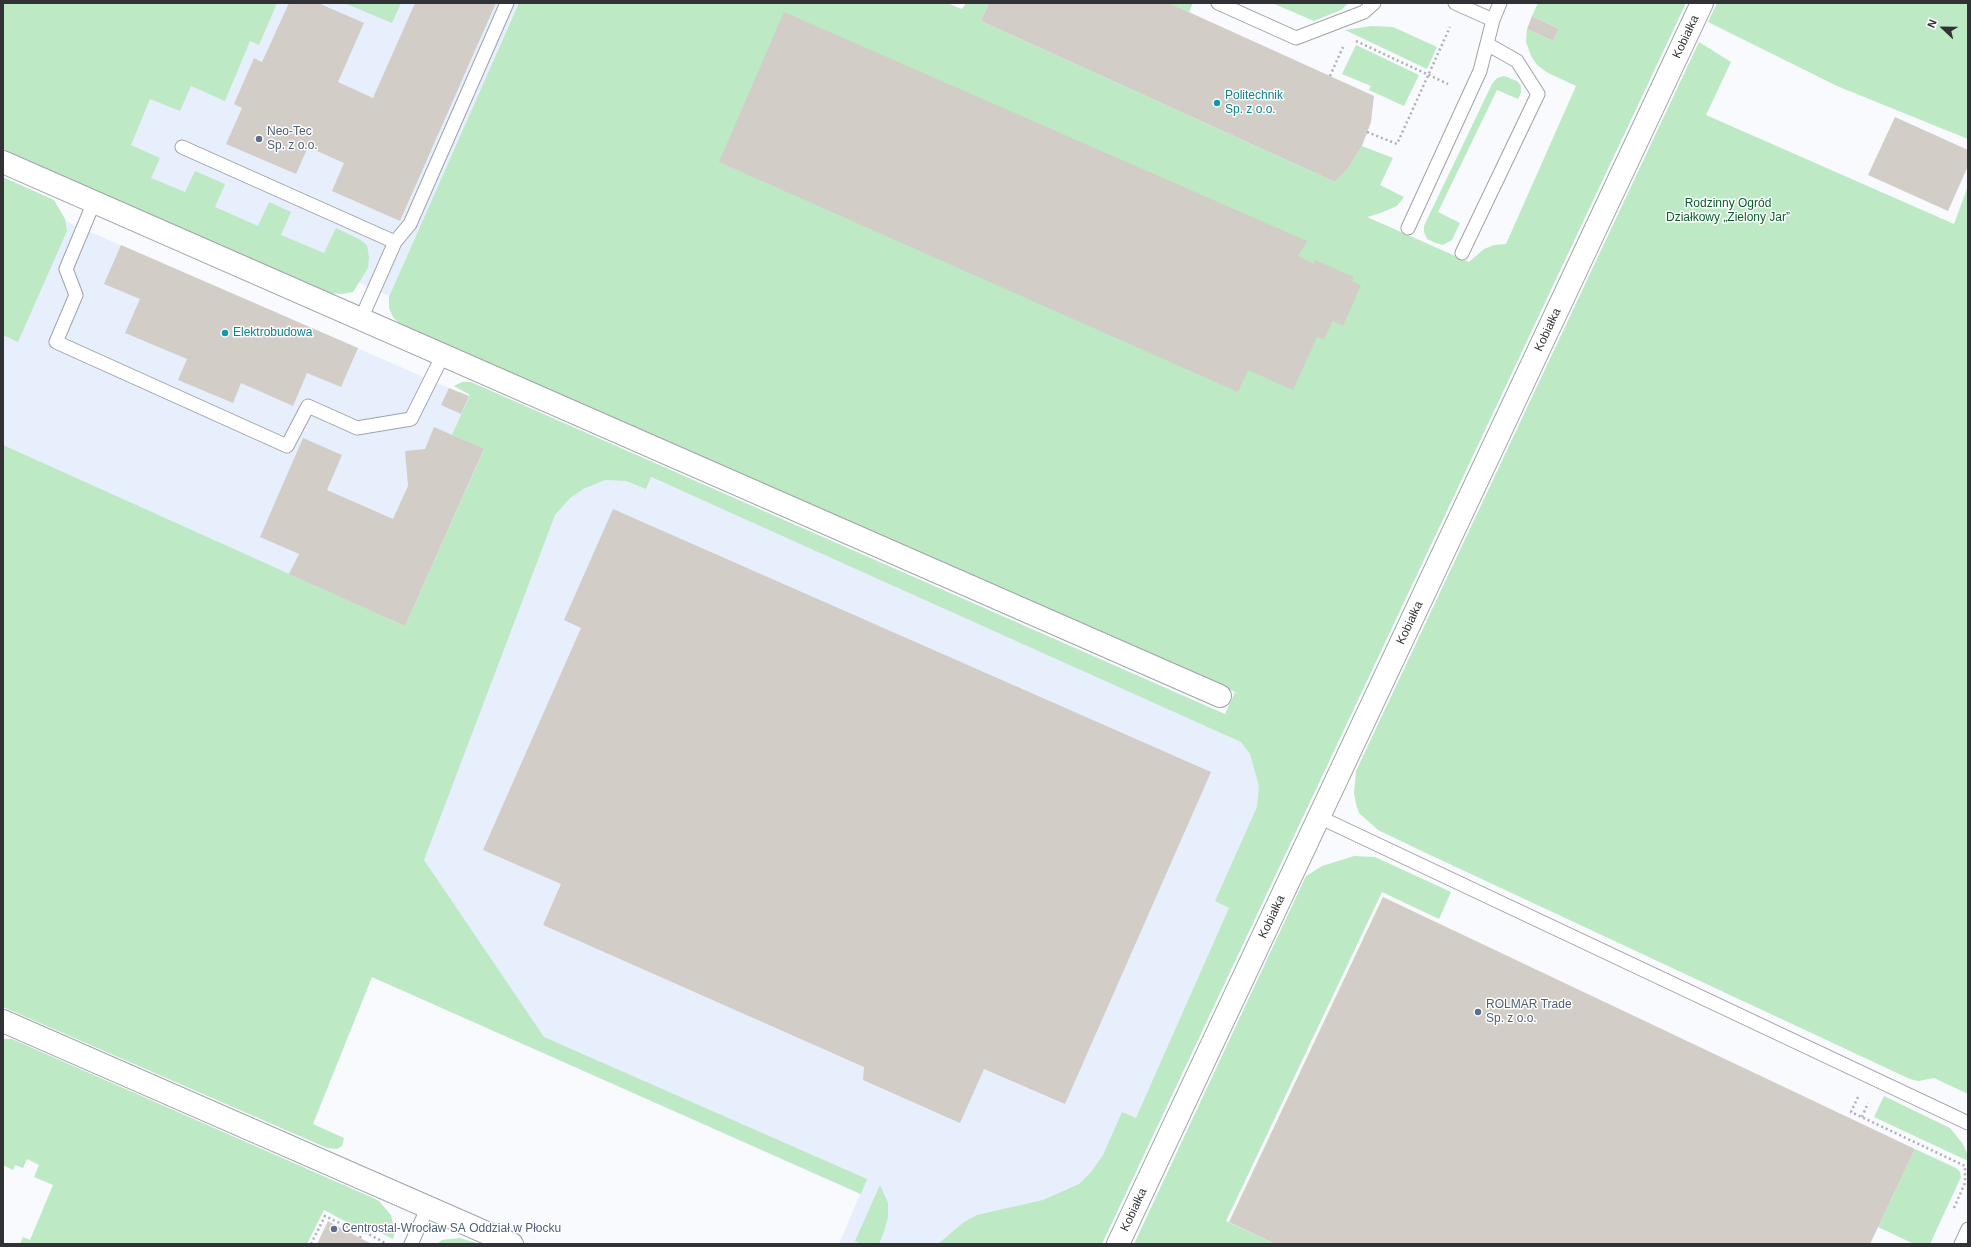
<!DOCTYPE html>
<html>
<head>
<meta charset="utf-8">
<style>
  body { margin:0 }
  #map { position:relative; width:1971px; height:1247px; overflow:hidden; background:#f8fafe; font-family:Helvetica,sans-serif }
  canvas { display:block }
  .frame { position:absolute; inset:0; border:4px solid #313235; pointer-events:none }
  .north { position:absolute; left:1923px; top:8px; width:40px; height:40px; -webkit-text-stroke:3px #fff; paint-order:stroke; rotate:292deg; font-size:11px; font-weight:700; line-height:16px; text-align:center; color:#313235 }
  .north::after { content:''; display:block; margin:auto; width:14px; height:18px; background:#313235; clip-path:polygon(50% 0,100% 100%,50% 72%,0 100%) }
</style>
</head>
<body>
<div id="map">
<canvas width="1971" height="1247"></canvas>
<div class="frame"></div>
<div class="north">N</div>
</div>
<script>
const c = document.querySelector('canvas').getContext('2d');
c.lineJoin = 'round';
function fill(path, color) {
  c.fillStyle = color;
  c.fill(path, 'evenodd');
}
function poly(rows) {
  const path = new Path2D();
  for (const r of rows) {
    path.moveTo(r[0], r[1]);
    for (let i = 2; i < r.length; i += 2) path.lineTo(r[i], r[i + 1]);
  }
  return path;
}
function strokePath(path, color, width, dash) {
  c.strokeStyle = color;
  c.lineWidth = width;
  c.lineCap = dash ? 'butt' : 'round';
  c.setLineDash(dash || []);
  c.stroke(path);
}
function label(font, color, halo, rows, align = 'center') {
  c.font = font + ' Helvetica,sans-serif';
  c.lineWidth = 3;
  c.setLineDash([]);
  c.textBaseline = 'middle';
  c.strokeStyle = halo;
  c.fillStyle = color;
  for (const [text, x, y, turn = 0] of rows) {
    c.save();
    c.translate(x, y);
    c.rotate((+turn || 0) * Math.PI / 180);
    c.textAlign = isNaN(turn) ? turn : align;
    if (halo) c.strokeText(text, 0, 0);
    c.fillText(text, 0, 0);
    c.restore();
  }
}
fill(poly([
  [3,3,528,3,398,300,3,127],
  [49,214,449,388,469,396,470,394,518,415,415,652,3,473,3,319],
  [577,445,1263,747,1280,818,1079,1244,839,1244,860,1194,372,977]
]), '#e7effd');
fill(poly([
  [3,3,277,3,259,45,250,41,225,101,191,86,180,111,150,99,131,145,160,158,151,178,185,192,195,171,225,184,215,207,258,226,269,202,291,212,281,235,324,253,336,228,359,239,367,245,369,257,368,268,353,292,342,294,327,293,3,149],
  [344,3,401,3,392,23],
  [519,3,947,3,962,9,966,3,989,3,981,21,1335,182,1349,167,1362,146,1393,158,1380,185,1404,197,1397,206,1378,214,1367,217,1469,262,1484,249,1494,245,1506,244,1576,86,1548,73,1537,65,1531,56,1526,42,1527,29,1553,41,1559,29,1532,16,1538,3,1686,3,1102,1244,938,1244,964,1222,977,1215,1043,1200,1079,1184,1091,1172,1103,1155,1122,1112,1136,1118,1229,908,1215,901,1257,807,1259,786,1250,754,1241,742,651,477,646,489,626,481,605,480,583,489,570,498,555,515,424,860,544,1037,867,1179,861,1194,372,977,313,1124,344,1138,342,1146,337,1149,327,1148,3,1007,3,445,405,626,484,450,452,435,470,395,454,386,462,382,471,382,1225,714,1235,692,400,324,393,317,389,308,389,297],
  [1169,3,1193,3,1189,12],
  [1272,3,1349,3,1341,10,1314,21],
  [1717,3,1968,3,1968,139,1837,86,1708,22],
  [1371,26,1393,27,1437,47,1427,69,1345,30],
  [1699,42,1731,62,1706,115,1954,224,1968,186,1968,1094,1934,1078,1918,1081,1910,1079,1426,853,1378,830,1359,813,1356,804,1354,793,1356,771],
  [1356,45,1419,75,1404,106,1369,90,1371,86,1342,74],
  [1504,76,1517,81,1521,86,1521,93,1518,99,1497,90,1438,212,1460,223,1452,240,1443,245,1436,243,1427,239,1424,232,1424,226,1492,84,1497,78],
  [3,177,54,200,65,219,67,231,18,342,3,335],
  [1354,856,1375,857,1451,892,1439,919,1382,892,1226,1221,1275,1244,1134,1244,1306,876,1322,866],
  [3,1039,12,1039,371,1197,379,1201,391,1215,395,1232,393,1239,361,1223,358,1228,324,1210,307,1244,20,1244,23,1237,30,1240,53,1185,34,1177,39,1165,27,1159,23,1168,15,1165,13,1170,3,1165],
  [1884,1096,1950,1128,1963,1144,1967,1153,1968,1161,1874,1117],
  [1915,1149,1956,1168,1960,1172,1961,1177,1930,1244,1914,1244,1878,1227],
  [880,1185,888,1203,888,1217,884,1232,879,1244,861,1244,855,1241],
  [460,1238,479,1244,437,1244,442,1240]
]), '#bde9c5');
fill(poly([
  [289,3,318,3,364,23,338,82,373,98,415,3,496,3,400,221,332,191,344,163,308,147,296,174,226,144,242,108,234,104,254,58,262,62],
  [989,3,1169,3,1374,96,1371,122,1362,146,1349,167,1335,182,981,21],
  [784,12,1307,241,1298,256,1314,264,1315,260,1354,277,1352,281,1361,285,1343,326,1333,321,1324,339,1317,337,1293,390,1248,370,1238,392,719,162],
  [1532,16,1559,29,1553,41,1527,29],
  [1895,117,1968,150,1968,166,1948,211,1868,175],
  [121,245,358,348,341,387,307,373,293,406,241,383,233,403,178,380,187,359,125,333,140,299,104,284],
  [449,388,469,396,461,414,441,405],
  [434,427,484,449,405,626,289,574,299,554,260,537,303,438,342,455,327,490,393,519,408,486,405,451,425,449],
  [613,509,1211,772,1065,1104,984,1069,960,1123,863,1080,864,1067,543,925,561,884,483,850,581,628,564,620],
  [1383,897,1915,1149,1870,1244,1275,1244,1229,1222],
  [328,1221,360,1238,372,1244,317,1244]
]), '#d2cdc7');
const lane = poly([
  [1218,3,1296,38,1364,12,1374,3],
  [1455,3,1493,20,1500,3],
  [182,147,395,242,361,319],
  [94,202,66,269,76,295,56,342,287,446,308,406,357,428,411,419,443,355],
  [1408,228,1480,71,1493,20],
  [395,242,410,224,507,3],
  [1462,253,1538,94,1517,61,1487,44],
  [1319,817,1968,1123],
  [411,1244,428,1207],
  [1961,1244,1968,1229]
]);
const street = poly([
  [3,162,1220,696],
  [3,1021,512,1244],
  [1118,1244,1702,3]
]);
strokePath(lane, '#9fa2a8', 15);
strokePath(street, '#9fa2a8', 24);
strokePath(poly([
  [1356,41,1448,84],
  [1330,76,1343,47],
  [1367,132,1397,144,1450,27],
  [1858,1097,1851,1112,1965,1166,1965,1183,1953,1210],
  [1862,1117,1868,1103],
  [360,1238,363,1231],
  [311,1244,325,1216,356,1231,363,1231,387,1244]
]), '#aeafb3', 2.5, [2, 3]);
strokePath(lane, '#fff', 13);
strokePath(street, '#fff', 22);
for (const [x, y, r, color] of [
  [1217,103,4,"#0f9aa8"],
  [259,139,4,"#5c6f8a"],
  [225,333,4,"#0f9aa8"],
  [1478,1012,4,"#5c6f8a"],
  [334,1229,4,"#5c6f8a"]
]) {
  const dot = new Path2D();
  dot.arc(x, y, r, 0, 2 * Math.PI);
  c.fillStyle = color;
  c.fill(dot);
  strokePath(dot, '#fff', 1.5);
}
label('12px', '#313235', '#fff', [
  ["Kobiałka",1686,37,-65],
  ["Kobiałka",1548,330,-65],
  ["Kobiałka",1410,623,-65],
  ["Kobiałka",1272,917,-65],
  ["Kobiałka",1134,1210,-65]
]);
label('12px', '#0d838f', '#fff', [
  ["Politechnik",1225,96],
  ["Sp. z o.o.",1225,110],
  ["Elektrobudowa",233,333]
], 'left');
label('12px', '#4e5e75', '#fff', [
  ["Neo-Tec",267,132],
  ["Sp. z o.o.",267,146],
  ["ROLMAR Trade",1486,1005],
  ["Sp. z o.o.",1486,1019],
  ["Centrostal-Wrocław SA Oddział w Płocku",342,1229]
], 'left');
label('12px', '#085c2a', '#fff', [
  ["Rodzinny Ogród",1728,204],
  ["Działkowy „Zielony Jar”",1728,218]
]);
</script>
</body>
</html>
